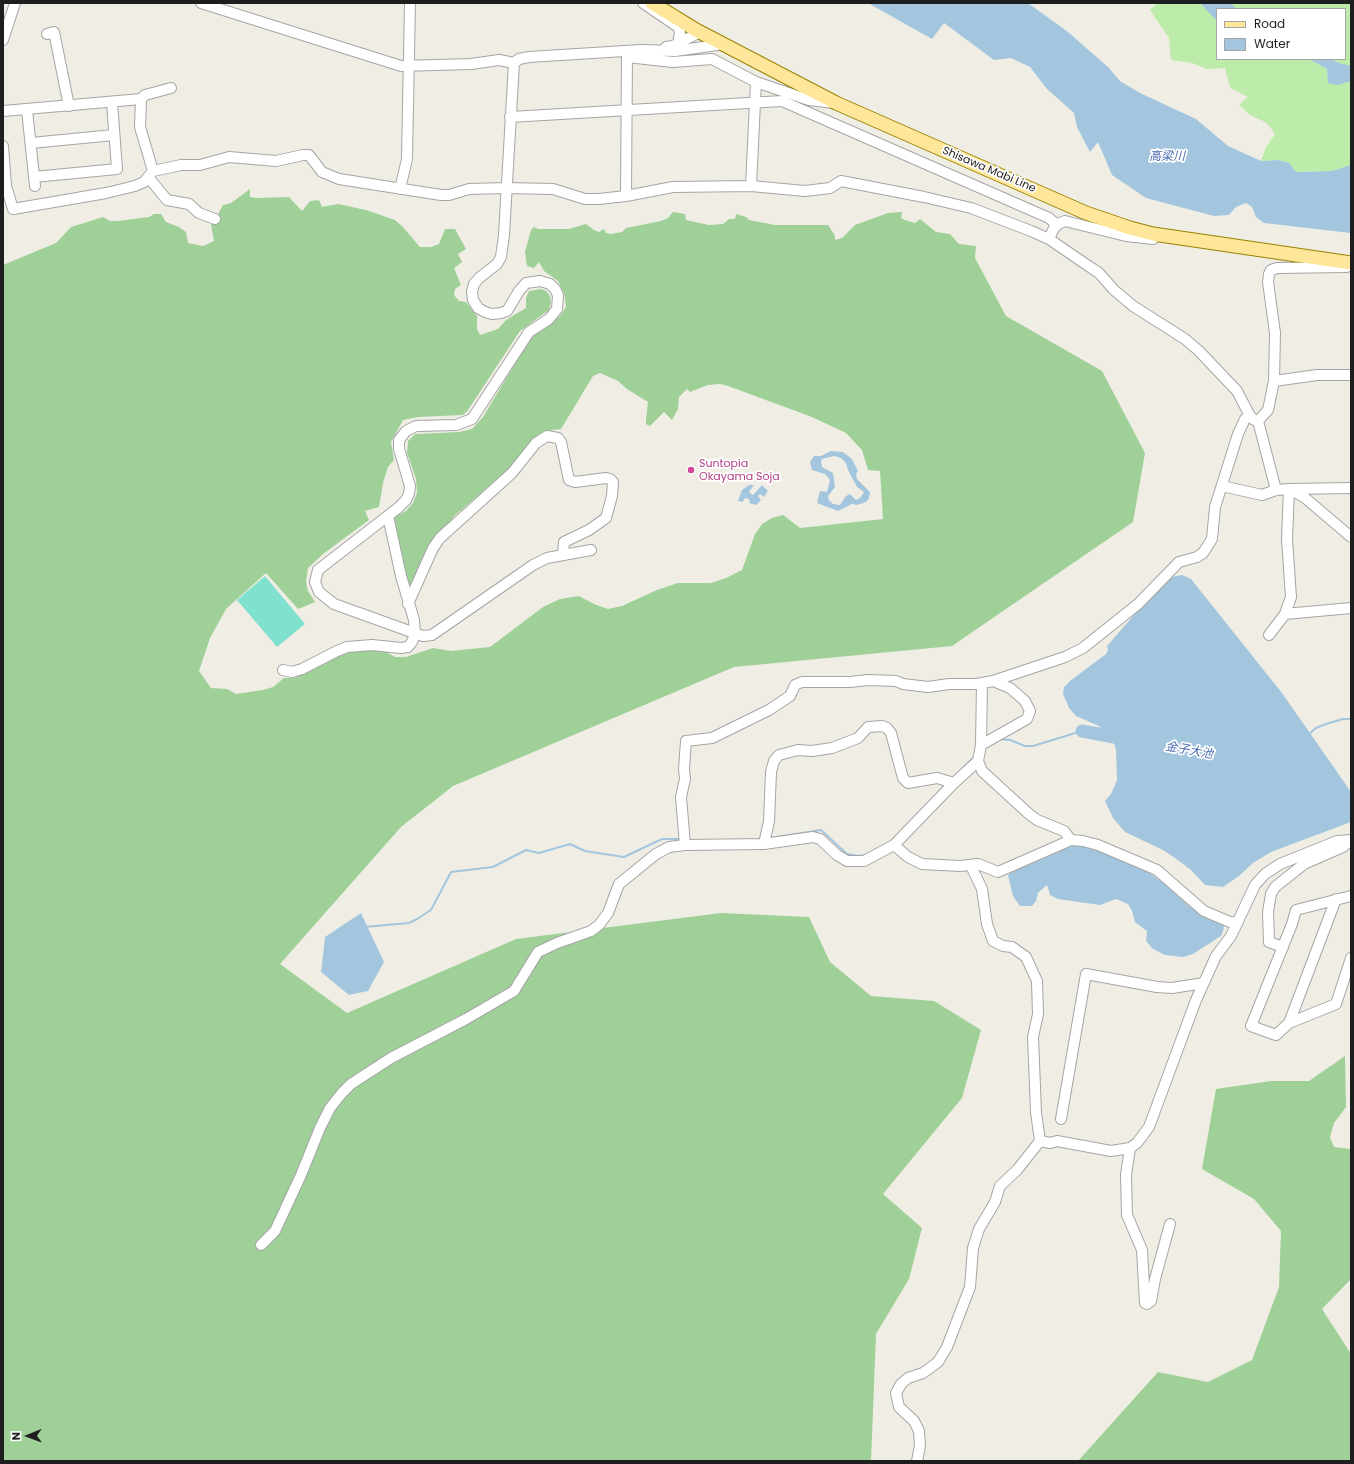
<!DOCTYPE html>
<html>
<head>
<meta charset="utf-8">
<style>
  body { margin:0 }
  #map { position:relative; width:1354px; height:1464px; overflow:hidden; background:#f0eee4; font-family:Poppins,sans-serif }
  canvas { display:block }
  .frame { position:absolute; inset:0; border:4px solid #1e1e1e; pointer-events:none }
  .legend { position:absolute; left:1216px; top:8px; width:130px; height:52px; box-sizing:border-box; background:#fff; border:1px solid #a5a5a5; margin:0; padding:5px 7px; list-style:none; font-size:12px; color:#1e1e1e }
  .legend li { display:flex; align-items:center; gap:8px; height:20px }
  .legend b { width:20px; border:1px solid #a5a5a5 }
  .north { position:absolute; left:8px; top:1416px; width:40px; height:40px; -webkit-text-stroke:3px #fff; paint-order:stroke; rotate:269deg; font-size:11px; font-weight:700; line-height:16px; text-align:center; color:#1e1e1e }
  .north::after { content:''; display:block; margin:auto; width:14px; height:18px; background:#1e1e1e; clip-path:polygon(50% 0,100% 100%,50% 72%,0 100%) }
</style>
</head>
<body>
<div id="map">
<canvas width="1354" height="1464"></canvas>
<div class="frame"></div>
<ul class="legend">
<li><b style="height:5px;background:#fee69b"></b>Road</li>
<li><b style="height:11px;background:#a3c6de"></b>Water</li>
</ul>
<div class="north">N</div>
</div>
<script>
const c = document.querySelector('canvas').getContext('2d');
c.lineJoin = 'round';
function fill(path, color) {
  c.fillStyle = color;
  c.fill(path, 'evenodd');
}
function poly(rows) {
  const path = new Path2D();
  for (const r of rows) {
    path.moveTo(r[0], r[1]);
    for (let i = 2; i < r.length; i += 2) path.lineTo(r[i], r[i + 1]);
  }
  return path;
}
function strokePath(path, color, width, dash) {
  c.strokeStyle = color;
  c.lineWidth = width;
  c.lineCap = dash ? 'butt' : 'round';
  c.setLineDash(dash || []);
  c.stroke(path);
}
function label(font, color, halo, rows, align = 'center') {
  c.font = font + ' Poppins,"Noto Sans JP",sans-serif';
  c.lineWidth = 3.5;
  c.setLineDash([]);
  c.textBaseline = 'middle';
  c.strokeStyle = halo;
  c.fillStyle = color;
  for (const [text, x, y, turn = 0] of rows) {
    c.save();
    c.translate(x, y);
    c.rotate((+turn || 0) * Math.PI / 180);
    c.textAlign = isNaN(turn) ? turn : align;
    if (halo) c.strokeText(text, 0, 0);
    c.fillText(text, 0, 0);
    c.restore();
  }
}
fill(poly([
  [1157,3,1200,3,1210,12,1217,21,1217,59,1309,59,1327,69,1329,83,1351,81,1351,165,1332,171,1296,172,1289,163,1279,160,1261,161,1266,147,1275,134,1267,123,1250,115,1239,105,1248,97,1230,88,1225,68,1207,69,1192,63,1171,60,1169,38,1150,10],
  [1231,3,1351,3,1351,66,1339,63,1331,59,1345,59,1345,9,1236,9]
]), '#bdeba9');
fill(poly([
  [250,189,250,197,257,198,289,197,302,211,310,201,319,200,322,207,338,204,366,210,395,220,402,226,420,247,431,247,439,244,445,229,455,229,466,249,458,254,462,262,454,268,461,285,455,289,454,295,459,301,466,302,477,316,477,329,480,335,498,329,506,320,526,308,526,298,529,291,541,289,546,291,550,296,551,302,549,310,520,331,468,410,463,415,418,417,403,420,391,442,394,460,388,467,383,483,379,507,365,511,369,520,323,554,308,568,306,582,308,591,315,602,298,609,266,573,226,609,210,638,199,671,211,688,227,689,236,694,263,690,273,687,284,678,295,678,339,655,351,652,372,649,385,651,395,657,406,657,433,648,451,651,490,647,543,607,560,599,579,596,594,604,608,609,622,606,657,590,678,583,711,583,726,578,742,570,755,534,762,524,772,518,783,515,800,528,883,519,880,471,868,470,862,450,846,433,812,417,728,386,720,384,708,385,690,392,687,389,679,397,678,409,672,420,664,412,650,426,646,424,646,420,648,402,627,389,618,381,600,373,593,376,561,429,552,430,539,434,527,446,521,456,507,471,454,516,409,591,391,519,406,511,413,503,417,493,416,479,407,453,408,441,415,434,459,432,472,429,483,417,528,342,534,335,560,316,566,307,564,293,558,281,544,271,539,262,534,268,527,266,525,252,531,230,534,227,538,229,569,229,586,224,594,230,599,232,604,229,606,233,611,234,622,232,626,228,661,221,668,218,673,212,685,214,686,220,709,225,723,224,729,219,735,219,736,214,746,217,749,220,775,225,828,225,835,236,835,240,842,238,855,225,888,213,902,212,901,218,905,220,915,223,920,219,936,232,950,234,959,244,976,246,975,258,1006,316,1102,371,1145,453,1133,522,952,646,734,667,453,786,401,827,280,964,347,1013,516,939,721,913,809,917,830,962,871,996,934,1001,981,1030,962,1098,883,1194,922,1228,909,1279,876,1334,871,1461,3,1461,3,265,56,243,71,227,103,217,110,221,119,221,149,217,154,214,161,214,166,222,179,227,186,232,188,243,203,246,214,241,210,219,217,216,223,205,231,203],
  [1345,1056,1346,1107,1334,1123,1330,1137,1334,1147,1351,1149,1351,1279,1322,1309,1351,1354,1351,1461,1078,1461,1158,1372,1208,1382,1252,1360,1279,1287,1281,1231,1254,1199,1202,1169,1216,1089,1271,1081,1309,1081]
]), '#9ed098');
fill(poly([
  [265,576,305,624,277,647,237,600]
]), '#80e1ce');
fill(poly([
  [868,3,1028,3,1068,32,1109,68,1120,81,1140,93,1196,119,1228,146,1261,161,1279,160,1289,163,1296,172,1332,171,1351,165,1351,233,1264,223,1256,217,1252,207,1246,203,1236,207,1229,215,1214,216,1146,198,1112,175,1098,142,1090,152,1077,127,1074,113,1047,89,1030,67,1011,58,994,60,944,23,932,39],
  [1200,3,1231,3,1236,9,1217,9,1217,21],
  [1309,59,1331,59,1339,63,1351,66,1351,81,1338,85,1328,83,1327,69],
  [831,451,843,452,852,459,858,471,856,474,857,479,870,492,869,498,866,502,857,505,852,504,838,511,817,503,820,491,827,492,830,480,825,474,812,470,810,462,814,456,821,456],
  [834,456,841,458,846,463,848,470,857,487,864,492,860,498,856,500,850,494,846,496,840,505,833,504,829,500,828,496,835,487,833,473,822,467,821,462,822,459],
  [749,485,754,485,749,492,753,495,762,485,768,491,764,497,760,494,758,496,761,500,756,505,749,503,750,500,746,498,744,499,743,502,738,501,742,490],
  [1182,575,1191,579,1282,693,1351,792,1351,822,1271,852,1253,863,1239,876,1223,887,1205,885,1191,870,1175,858,1163,850,1125,832,1113,818,1105,801,1111,794,1117,780,1116,749,1113,741,1099,726,1076,716,1069,708,1063,694,1064,687,1070,681,1106,654,1108,650,1107,646,1166,578],
  [1084,845,1137,866,1151,874,1166,885,1189,906,1202,914,1223,923,1224,928,1221,936,1193,954,1183,957,1165,955,1153,949,1146,941,1147,931,1135,922,1132,911,1128,904,1116,899,1100,905,1058,899,1050,895,1047,885,1038,893,1036,901,1032,906,1020,906,1013,896,1008,875,1018,865,1059,852,1070,846],
  [361,913,384,962,368,991,349,995,321,972,325,937]
]), '#a3c6de');
strokePath(poly([
  [1308,735,1316,728,1326,724,1343,719,1351,719],
  [999,739,1010,740,1025,746,1033,746,1082,731],
  [962,769,975,756],
  [771,838,821,830,847,854,859,856,866,855],
  [364,927,409,923,417,919,431,910,451,872,493,867,526,850,539,853,570,844,585,851,624,857,662,839,680,839]
]), '#a3c6de', 2);
strokePath(poly([
  [1082,731,1125,739]
]), '#a3c6de', 13);
const minor = poly([
  [201,3,401,66,471,64,499,60,514,63],
  [643,3,678,27,680,32,678,44],
  [47,34,54,32,69,106],
  [3,40,15,3],
  [666,47,673,46,698,33,705,34],
  [627,57,673,62,712,59,756,82,809,100,834,103],
  [141,99,140,127,153,171],
  [27,110,35,186],
  [3,111,141,99,145,95,171,88],
  [510,117,782,101,1049,218,1057,225],
  [31,143,114,135],
  [3,146,6,186,13,209,106,193,135,186,144,182,153,171,181,165,200,165,229,157,276,161,303,155,309,155,322,172,339,179,441,195,449,195,469,189,506,188,553,189,585,199,599,199,626,196,673,187,751,186,805,191,830,188,841,181,924,197,971,208,1031,231,1049,239,1084,263,1099,273,1114,290,1133,306,1185,339,1199,351,1237,391,1250,416,1254,420,1258,421,1268,410,1274,381,1275,333,1268,282,1269,274,1271,270,1277,268,1347,267],
  [34,177,117,169,112,102],
  [149,178,167,200,189,204,199,213,215,219],
  [751,186,756,82],
  [400,189,407,159,410,3],
  [626,196,627,51],
  [1049,239,1054,228,1060,223,1065,221,1126,236,1153,239],
  [1274,381,1317,375,1351,375],
  [1258,421,1276,490,1289,489,1304,497,1351,537],
  [1222,486,1262,495,1276,490],
  [591,550,547,558,533,565,432,635,423,636,334,604,319,592,315,582,318,570,398,508,406,500,409,494,410,486,399,449,399,440,406,431,416,426,456,425,472,419,529,332,549,319,557,309,558,295,555,289,550,284,540,281,526,283,519,291,507,311,501,313,492,314,485,312,478,308,473,300,472,292,474,284,479,278,497,264,501,257,504,235,514,63,519,59,529,57,641,50,675,51,724,44],
  [408,604,433,548,440,538,512,473,536,443,547,436,558,438,561,442,569,480,575,482,606,478,610,479,613,482,612,496,606,518,589,530,564,542,563,555],
  [1285,614,1351,608],
  [1269,635,1285,614,1291,597,1287,539,1289,489,1351,488],
  [283,670,292,672,302,669,337,651,347,647,372,645,401,648,408,647,412,642,415,634,414,620,401,576,388,516],
  [982,683,981,745,978,761,982,771,1029,814,1037,820,1064,831,1071,840],
  [981,745,1027,719,1030,711,1025,701,1010,688,993,681],
  [764,844,769,821,771,772,774,761,779,755,798,750,812,751,832,748,858,738,868,727,882,726,887,728,891,733,903,778,908,783,937,778,954,783],
  [685,845,681,797,685,779,684,769,686,741,712,738,769,710,790,696,795,685,802,682,850,682,868,680,896,681,903,684,928,687,949,684,977,684,993,681,1065,657,1083,648,1138,604,1179,562,1197,557,1203,553,1212,539,1215,507,1238,434,1245,419,1250,416],
  [894,845,908,857,922,864,960,866,978,864,998,872,1071,840,1083,841,1098,845,1157,870,1204,911,1230,922,1238,922],
  [971,866,982,889,987,924,993,941,1003,946,1012,947,1026,957,1037,981,1038,1014,1033,1037,1036,1112,1040,1141],
  [1351,896,1296,910,1292,924,1251,1026,1276,1035,1289,1023,1336,1004,1351,958],
  [1283,947,1269,942,1268,912,1271,894,1275,887,1304,864,1343,847,1351,840],
  [1289,1023,1336,899],
  [1061,1119,1086,974,1157,987,1172,988,1204,983],
  [1130,1148,1126,1175,1127,1215,1142,1250,1145,1303,1147,1304,1151,1301,1155,1279,1170,1224],
  [261,1245,275,1231,301,1175,320,1128,330,1108,342,1093,351,1084,391,1058,466,1019,514,991,538,952,557,943,591,931,599,925,608,913,619,884,656,854,669,847,685,845,764,844,813,837,820,839,837,855,847,861,864,861,894,845,954,783,978,761],
  [917,1461,920,1446,919,1431,914,1421,899,1407,896,1393,901,1384,908,1378,923,1373,938,1362,947,1347,970,1287,973,1248,979,1229,995,1202,1000,1186,1017,1170,1040,1141,1050,1143,1057,1141,1111,1151,1130,1148,1137,1143,1149,1127,1196,1000,1216,956,1231,936,1255,885,1265,874,1280,864,1337,841,1351,840]
]);
const major = poly([
  [652,3,696,30,836,103,1086,213,1130,228,1153,234,1351,263]
]);
strokePath(minor, '#a5a5a5', 12);
strokePath(major, '#998300', 15);
strokePath(minor, '#fff', 10);
strokePath(major, '#fee69b', 13);
for (const [x, y, r, color] of [
  [691,470,4,"#d1479c"]
]) {
  const dot = new Path2D();
  dot.arc(x, y, r, 0, 2 * Math.PI);
  c.fillStyle = color;
  c.fill(dot);
  strokePath(dot, '#fff', 1.5);
}
label('11px', '#1e1e1e', '#fff', [
  ["Shisawa Mabi Line",989,170,23]
]);
label('11px', '#b23c85', '#fff', [
  ["Suntopia",699,464],
  ["Okayama Soja",699,477]
], 'left');
label('italic 12px', '#4869b1', '#fff', [
  ["高梁川",1167,157],
  ["金子大池",1189,751,10]
]);
</script>
</body>
</html>
